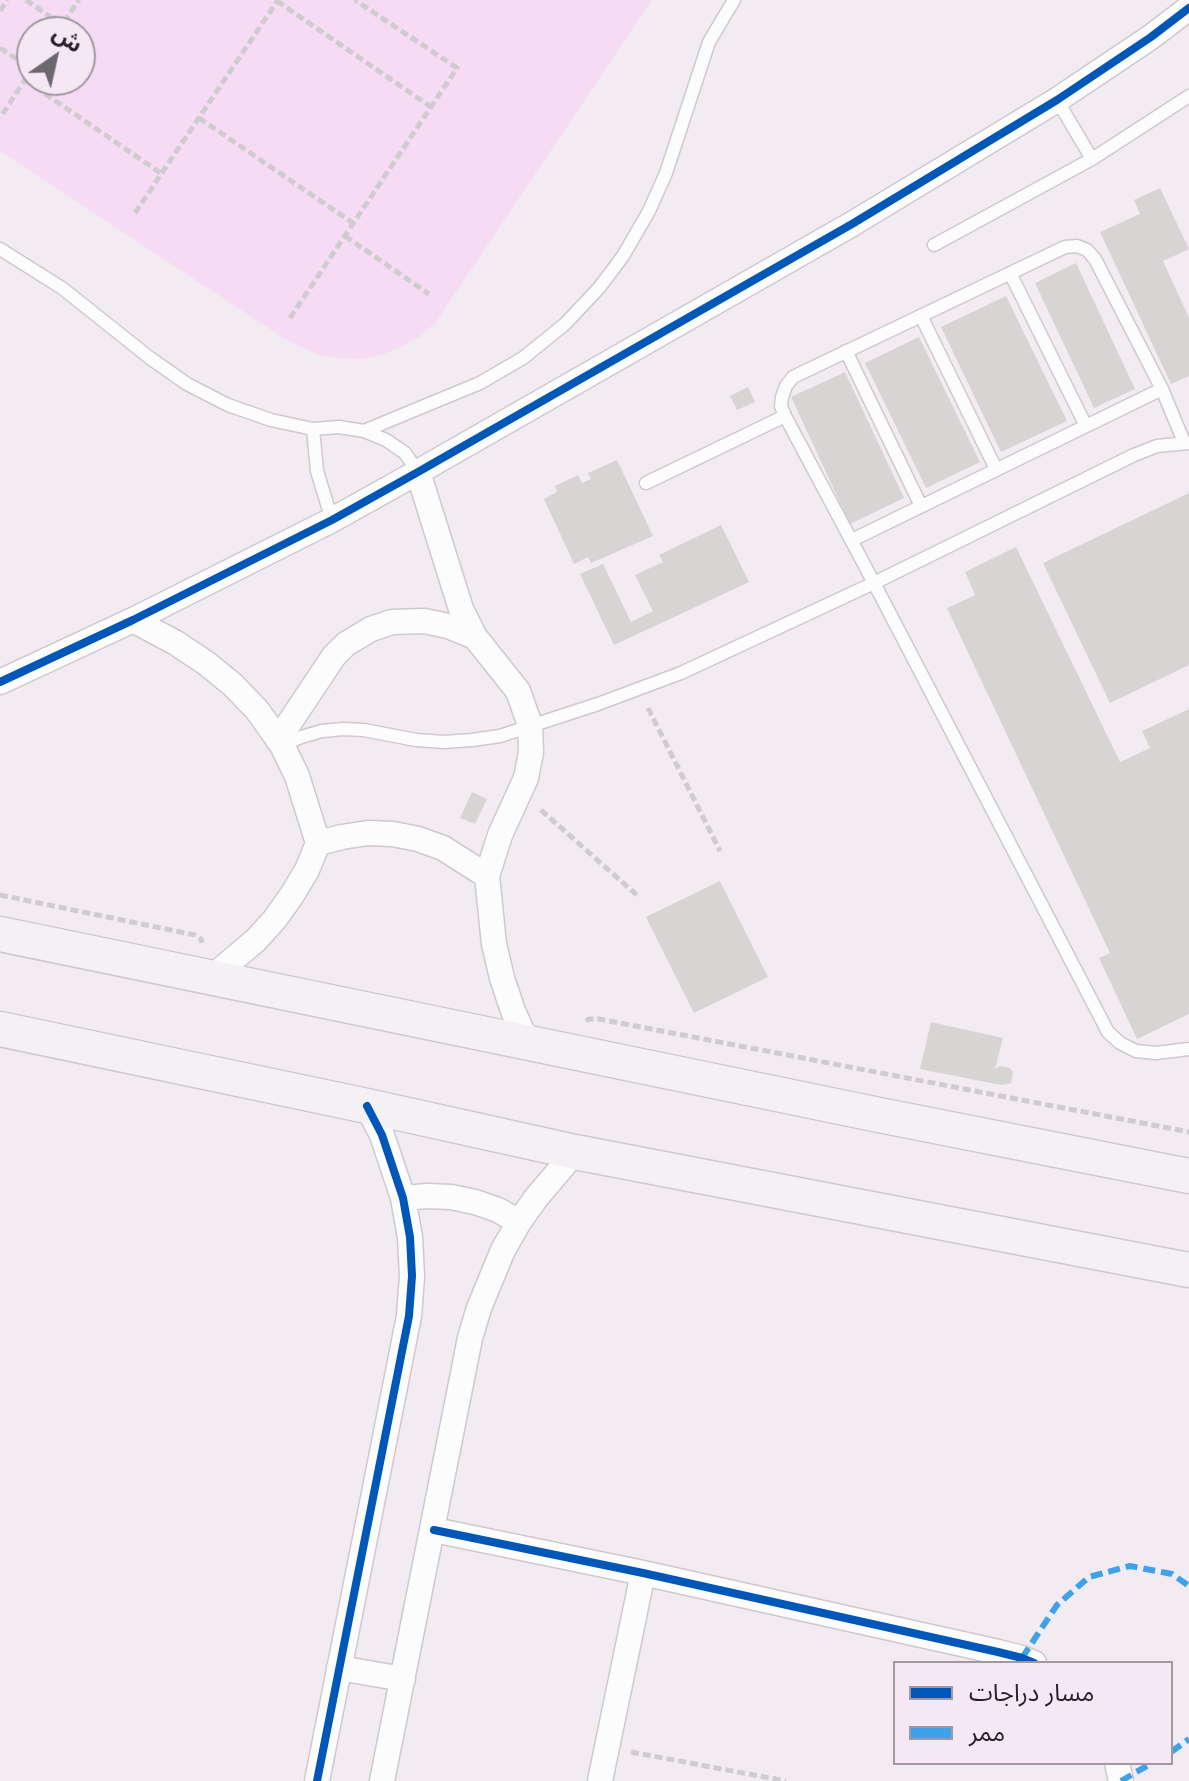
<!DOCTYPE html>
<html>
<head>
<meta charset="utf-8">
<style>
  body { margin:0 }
  #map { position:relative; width:1189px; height:1781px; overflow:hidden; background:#f2ebf1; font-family:"Open Sans","Noto Sans Arabic",sans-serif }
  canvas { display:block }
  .legend { position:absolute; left:893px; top:1661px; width:280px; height:104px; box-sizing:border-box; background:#f5e8f4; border:2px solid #a298a2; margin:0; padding:10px 14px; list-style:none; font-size:24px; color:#262126 }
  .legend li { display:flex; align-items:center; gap:16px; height:40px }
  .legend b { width:40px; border:2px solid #a298a2 }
  .north { position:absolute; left:16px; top:16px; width:80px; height:80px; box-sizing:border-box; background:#f5e8f4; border:2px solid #a298a2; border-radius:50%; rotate:34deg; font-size:22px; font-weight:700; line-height:32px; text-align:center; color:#262126 }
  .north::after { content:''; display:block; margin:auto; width:28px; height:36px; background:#6d686d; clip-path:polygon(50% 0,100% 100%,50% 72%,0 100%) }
</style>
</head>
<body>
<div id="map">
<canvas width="1189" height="1781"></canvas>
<ul class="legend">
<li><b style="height:10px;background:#0057b8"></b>مسار دراجات</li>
<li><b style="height:10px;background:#3ea2eb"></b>ممر</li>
</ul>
<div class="north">ش</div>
</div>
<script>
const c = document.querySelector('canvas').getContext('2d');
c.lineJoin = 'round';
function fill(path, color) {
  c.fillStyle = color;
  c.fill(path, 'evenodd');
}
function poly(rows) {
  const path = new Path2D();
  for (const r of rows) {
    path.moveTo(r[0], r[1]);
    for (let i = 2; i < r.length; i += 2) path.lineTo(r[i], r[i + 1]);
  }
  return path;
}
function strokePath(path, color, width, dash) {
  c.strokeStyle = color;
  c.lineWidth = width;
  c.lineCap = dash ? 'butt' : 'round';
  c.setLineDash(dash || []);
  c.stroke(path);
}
fill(poly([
  [0,0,652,0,435,323,419,337,401,347,381,355,361,359,340,358,319,355,288,341,0,151],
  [80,32,80,80,32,80,32,32]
]), '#f6dbf4');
fill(poly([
  [1160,188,1189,249,1163,261,1189,318,1189,376,1171,384,1100,232,1140,214,1134,200],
  [1076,263,1135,389,1094,408,1035,283],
  [1006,296,1067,421,1001,452,941,327],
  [919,337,980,462,926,488,865,363],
  [845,372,904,498,850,524,791,397],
  [748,387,755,402,737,410,730,396],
  [617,460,653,536,591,563,588,557,574,564,544,499,557,492,555,486,578,475,582,483,591,479,588,473],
  [1189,493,1189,665,1110,703,1043,563],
  [721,525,749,582,614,645,580,574,603,564,631,622,653,611,635,575,663,562,659,555],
  [1016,547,1120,762,1150,748,1142,731,1189,709,1189,1014,1137,1039,1099,958,1110,953,947,608,975,595,965,572],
  [472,792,487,799,475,824,460,818],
  [720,881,768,977,694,1013,646,917],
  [931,1022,1003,1038,995,1069,1000,1066,1010,1068,1013,1072,1011,1083,1001,1085,920,1069]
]), '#d7d4d4');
const lane = poly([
  [1057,100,1092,159],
  [934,245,1092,159,1189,96],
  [0,249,62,288,150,358,187,384,228,405,271,420,313,429,339,427,364,431,386,440,405,453,418,472],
  [1010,273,1086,426],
  [921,316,996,469],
  [846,351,921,506],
  [313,429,317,471,332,520],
  [364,431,480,383,523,358,565,324,599,288,623,256,649,211,666,173,709,42,734,0],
  [1184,442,1162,389,1095,259,1087,250,1077,246,1065,247,793,377,786,386,782,397,781,406,785,416,874,583,1108,1032,1120,1043,1136,1051,1156,1053,1189,1049],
  [646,483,785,416],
  [852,540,1162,389],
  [282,745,301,737,322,731,343,729,364,730,416,740,444,742,472,740,500,736,598,704,681,673,874,583,1134,455,1157,446,1188,443]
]);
const street = poly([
  [418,472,461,609,475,637,518,691,530,725,531,752,526,778,500,835,487,876,494,944,502,978,513,1011,527,1042],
  [133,620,176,643,206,663,233,685,257,710,282,745,297,776,318,843,307,870,292,895,275,919,256,940,211,978],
  [0,682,133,620,332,520,418,472,852,224,1057,100,1151,37,1189,8],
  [278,740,334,656,346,644,371,629,392,622,424,621,448,626,475,637],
  [318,843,342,837,368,833,393,834,418,839,443,848,487,876],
  [403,1198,427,1196,451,1197,475,1202,498,1210,519,1222],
  [434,1530,643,1573,998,1652,1022,1658,1034,1663],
  [339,1668,403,1679],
  [1117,1763,1121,1781],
  [317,1781,409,1316,412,1276,410,1237,403,1198,382,1135,367,1106],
  [382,1781,470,1338,479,1308,503,1250,519,1222,536,1198,575,1152],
  [600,1781,643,1573]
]);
const secondary = poly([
  [0,934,879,1115,1189,1176],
  [0,1029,367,1106,575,1152,1189,1270]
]);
strokePath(lane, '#cec9cd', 15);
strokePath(street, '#cec9cd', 27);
strokePath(secondary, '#cec9cd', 37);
strokePath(poly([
  [26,0,62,25],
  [277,1,431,107],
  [0,11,7,0],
  [57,32,79,0],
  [0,48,32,69,0,118],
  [25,80,162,174],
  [199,118,353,223],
  [135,213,278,0],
  [345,236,429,294],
  [290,318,457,68,355,0],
  [648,708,720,851],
  [541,810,639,897],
  [0,895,195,935,201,939,202,943],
  [586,1021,589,1019,599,1019,1189,1132],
  [631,1752,786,1781]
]), '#cfcccf', 5, [8, 4]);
strokePath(lane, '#fdfcfd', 12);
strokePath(street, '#fdfcfd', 24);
strokePath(secondary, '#f4f1f4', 34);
strokePath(poly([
  [1022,1658,1057,1605,1089,1577,1130,1566,1172,1574,1189,1586],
  [1171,1752,1189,1739],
  [1121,1781,1152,1763]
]), '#3ea2eb', 6, [12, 6]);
strokePath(poly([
  [0,682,133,620,332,520,418,472,852,224,1057,100,1151,37,1189,8],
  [434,1530,643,1573,998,1652,1022,1658,1034,1663],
  [317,1781,409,1316,412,1276,410,1237,403,1198,382,1135,367,1106]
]), '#0057b8', 8);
</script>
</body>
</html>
